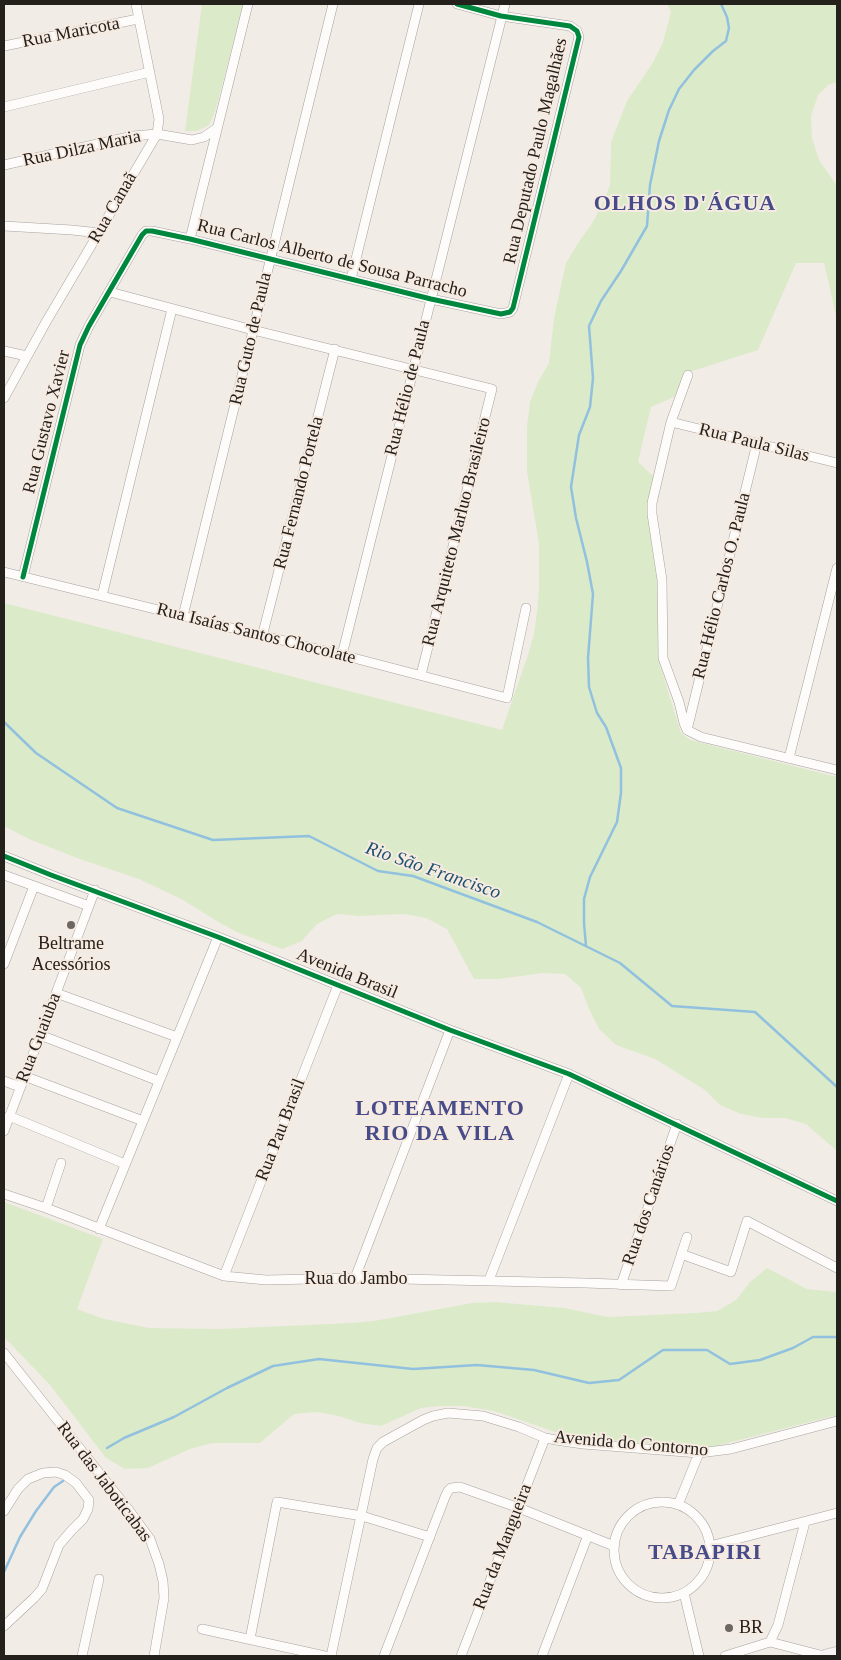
<!DOCTYPE html>
<html>
<head>
<meta charset="utf-8">
<style>
  body { margin:0 }
  #map { position:relative; width:841px; height:1660px; overflow:hidden; background:#f2ece6; font-family:"Times New Roman",serif }
  canvas { display:block }
  .frame { position:absolute; inset:0; border:5px solid #24201c; pointer-events:none }
</style>
</head>
<body>
<div id="map">
<canvas width="841" height="1660"></canvas>
<div class="frame"></div>
</div>
<script>
const c = document.querySelector('canvas').getContext('2d');
c.lineJoin = 'round';
function fill(path, color) {
  c.fillStyle = color;
  c.fill(path, 'evenodd');
}
function poly(rows) {
  const path = new Path2D();
  for (const r of rows) {
    if (r.length === 3) {
      path.moveTo(r[0] + r[2], r[1]);
      path.arc(r[0], r[1], r[2], 0, 2 * Math.PI);
      continue;
    }
    path.moveTo(r[0], r[1]);
    for (let i = 2; i < r.length; i += 2) path.lineTo(r[i], r[i + 1]);
  }
  return path;
}
function strokePath(path, color, width, dash) {
  c.strokeStyle = color;
  c.lineWidth = width;
  c.lineCap = dash ? 'butt' : 'round';
  c.setLineDash(dash || []);
  c.stroke(path);
}
function label(font, color, halo, rows, align = 'center') {
  c.font = font + ' "Times New Roman",serif';
  c.lineWidth = 4;
  c.setLineDash([]);
  c.textBaseline = 'middle';
  c.strokeStyle = halo;
  c.fillStyle = color;
  for (const [text, x, y, turn = 0] of rows) {
    c.save();
    c.translate(x, y);
    c.rotate((+turn || 0) * Math.PI / 180);
    c.textAlign = isNaN(turn) ? turn : align;
    if (halo) c.strokeText(text, 0, 0);
    c.fillText(text, 0, 0);
    c.restore();
  }
}
fill(poly([
  [202,4,243,4,215,112,209,125,197,131,185,131],
  [667,4,837,4,837,82,828,85,818,95,811,116,812,138,819,160,837,186,837,320,824,263,796,263,758,350,686,373,674,397,651,407,638,462,654,477,647,511,657,579,658,659,681,733,690,740,837,777,837,1151,806,1124,785,1118,763,1118,741,1114,720,1105,705,1090,655,1059,616,1045,599,1029,589,1009,581,988,565,974,543,973,498,979,474,979,447,929,426,918,404,914,359,916,337,914,317,924,302,941,282,949,239,933,220,923,181,899,139,879,77,858,29,839,4,826,4,603,502,730,528,655,534,634,537,612,539,589,539,544,527,472,527,426,530,402,538,382,549,363,554,318,566,263,578,243,591,225,602,205,610,185,611,142,627,101,652,64,663,42,671,12],
  [4,1202,103,1239,77,1309,104,1319,149,1328,218,1329,350,1323,374,1321,472,1303,495,1302,564,1308,608,1317,695,1313,717,1311,736,1300,750,1282,767,1268,807,1289,837,1292,837,1415,712,1447,595,1440,567,1436,494,1411,463,1406,441,1406,421,1408,381,1426,360,1423,339,1416,317,1412,294,1414,260,1443,212,1443,190,1449,148,1468,125,1469,106,1458,50,1385,4,1337]
]), '#dbebc9');
strokePath(poly([
  [4,722,36,753,117,808,213,840,309,836,378,871,413,876,537,922,620,963,672,1006,755,1012,837,1087],
  [586,946,584,923,584,899,590,877,617,822,621,793,621,768,606,727,597,713,589,687,588,658,593,594,587,562,576,518,571,487,579,435,590,407,593,378,589,326,601,301,621,271,647,226,650,185,659,141,669,110,679,89,694,70,713,51,726,41,729,28,727,17,721,4],
  [107,1448,124,1438,174,1417,227,1388,273,1366,319,1359,413,1369,477,1365,534,1370,589,1383,619,1380,663,1350,707,1350,730,1364,760,1360,793,1348,813,1337,837,1337],
  [4,1572,20,1537,36,1511,54,1487,63,1481]
]), '#91c1de', 2.5);
const street = poly([
  [4,46,138,19],
  [4,107,150,72],
  [4,165,133,136,157,134,192,140,204,137,217,128],
  [4,226,72,230,99,233],
  [190,239,248,4],
  [351,279,419,4],
  [110,292,253,330,492,389,421,675],
  [4,351,27,356],
  [4,398,46,322,157,134,159,119,136,4],
  [671,422,837,463],
  [4,572,342,655,507,698,526,608],
  [23,577,80,345,89,326,142,235,146,231,152,231,190,239,431,299,501,314,510,312,513,308,579,37,577,31,570,26,501,16,457,4],
  [102,596,172,309],
  [183,616,333,4],
  [262,637,335,349],
  [342,655,505,4],
  [687,730,684,723,679,702,663,658,662,580,652,514,652,503,671,422,688,375],
  [687,730,757,443],
  [687,730,701,737,837,770],
  [789,758,837,568],
  [4,856,51,875,218,937,450,1030,569,1074,837,1201],
  [4,875,89,906],
  [4,964,34,886],
  [56,993,177,1037],
  [40,1035,159,1081],
  [24,1076,143,1121],
  [4,1081,20,1087],
  [9,1116,125,1164],
  [4,1131,95,890],
  [4,1194,46,1208,224,1276,266,1280,355,1278,585,1283,671,1286,687,1237],
  [46,1208,61,1163],
  [99,1229,218,937],
  [681,1254,731,1272,747,1221,837,1268],
  [224,1276,338,985],
  [355,1278,450,1030],
  [489,1280,569,1074],
  [621,1285,677,1124],
  [4,1353,128,1509,150,1539,159,1564,163,1581,164,1598,154,1656],
  [662,1550,48],
  [678,1505,699,1453],
  [4,1511,18,1489,28,1479,43,1473,56,1472,65,1475,76,1483,89,1500,88,1509,83,1519,71,1531,59,1545,42,1589,34,1598,4,1626],
  [710,1546,837,1513],
  [684,1593,699,1656],
  [202,1629,325,1656],
  [250,1639,277,1502,362,1516,430,1537],
  [770,1642,778,1625,805,1522],
  [82,1656,99,1579],
  [331,1656,373,1459,377,1448,383,1442,423,1420,433,1416,448,1413,483,1416,519,1427,545,1438,562,1441,583,1444,699,1453,731,1449,837,1421],
  [384,1656,445,1497,448,1491,451,1488,460,1487,519,1508,614,1546],
  [461,1656,545,1438],
  [542,1656,588,1535],
  [725,1656,770,1642,824,1656]
]);
const primary = poly([
  [825,1656,837,1653]
]);
strokePath(street, '#a7a29e', 10);
strokePath(primary, '#cecbc9', 14);
strokePath(street, '#fdfcfb', 9);
strokePath(primary, '#f8f4f4', 12);
strokePath(poly([
  [23,577,80,345,89,326,142,235,146,231,152,231,190,239,431,299,501,314,510,312,513,308,579,37,577,31,570,26,501,16,457,4],
  [4,856,51,875,218,937,450,1030,569,1074,837,1201]
]), '#00873e', 5);
for (const [x, y, r, color] of [
  [71,925,5,"#6c6763"],
  [729,1628,5,"#6c6763"]
]) {
  const dot = new Path2D();
  dot.arc(x, y, r, 0, 2 * Math.PI);
  c.fillStyle = color;
  c.fill(dot);
  strokePath(dot, '#f7ebe1', 2);
}
label('18px', '#24201c', '#f7ebe1', [
  ["Rua Maricota",71,33,-11],
  ["Rua Dilza Maria",82,149,-12],
  ["Rua Deputado Paulo Magalhães",536,151,-77],
  ["Rua Canaã",113,208,-60],
  ["Rua Carlos Alberto de Sousa Parracho",332,259,14],
  ["Rua Guto de Paula",251,339,-77],
  ["Rua Hélio de Paula",408,388,-76],
  ["Rua Gustavo Xavier",47,422,-76],
  ["Rua Paula Silas",754,443,14],
  ["Rua Fernando Portela",299,493,-76],
  ["Rua Arquiteto Marluo Brasileiro",457,532,-76],
  ["Rua Hélio Carlos O. Paula",722,586,-76],
  ["Rua Isaías Santos Chocolate",256,634,14],
  ["Avenida Brasil",347,974,22],
  ["Rua Guaiuba",39,1038,-69],
  ["Rua Pau Brasil",281,1130,-69],
  ["Rua dos Canários",649,1205,-71],
  ["Rua do Jambo",356,1279],
  ["Avenida do Contorno",631,1444,5],
  ["Rua das Jaboticabas",104,1482,53],
  ["Rua da Mangueira",503,1547,-69]
]);
label('18px', '#24201c', '#f7ebe1', [
  ["Beltrame",71,944],
  ["Acessórios",71,965],
  ["BR",739,1628,"left"]
]);
label('italic 19px', '#1c5170', '#f7ebe1', [
  ["Rio São Francisco",433,871,19]
]);
c.letterSpacing = '1px';
label('bold 22px', '#464c89', '#f7ebe1', [
  ["OLHOS D'ÁGUA",685,204],
  ["LOTEAMENTO",440,1109],
  ["RIO DA VILA",440,1134],
  ["TABAPIRI",705,1553]
]);
c.letterSpacing = '0px';
</script>
</body>
</html>
